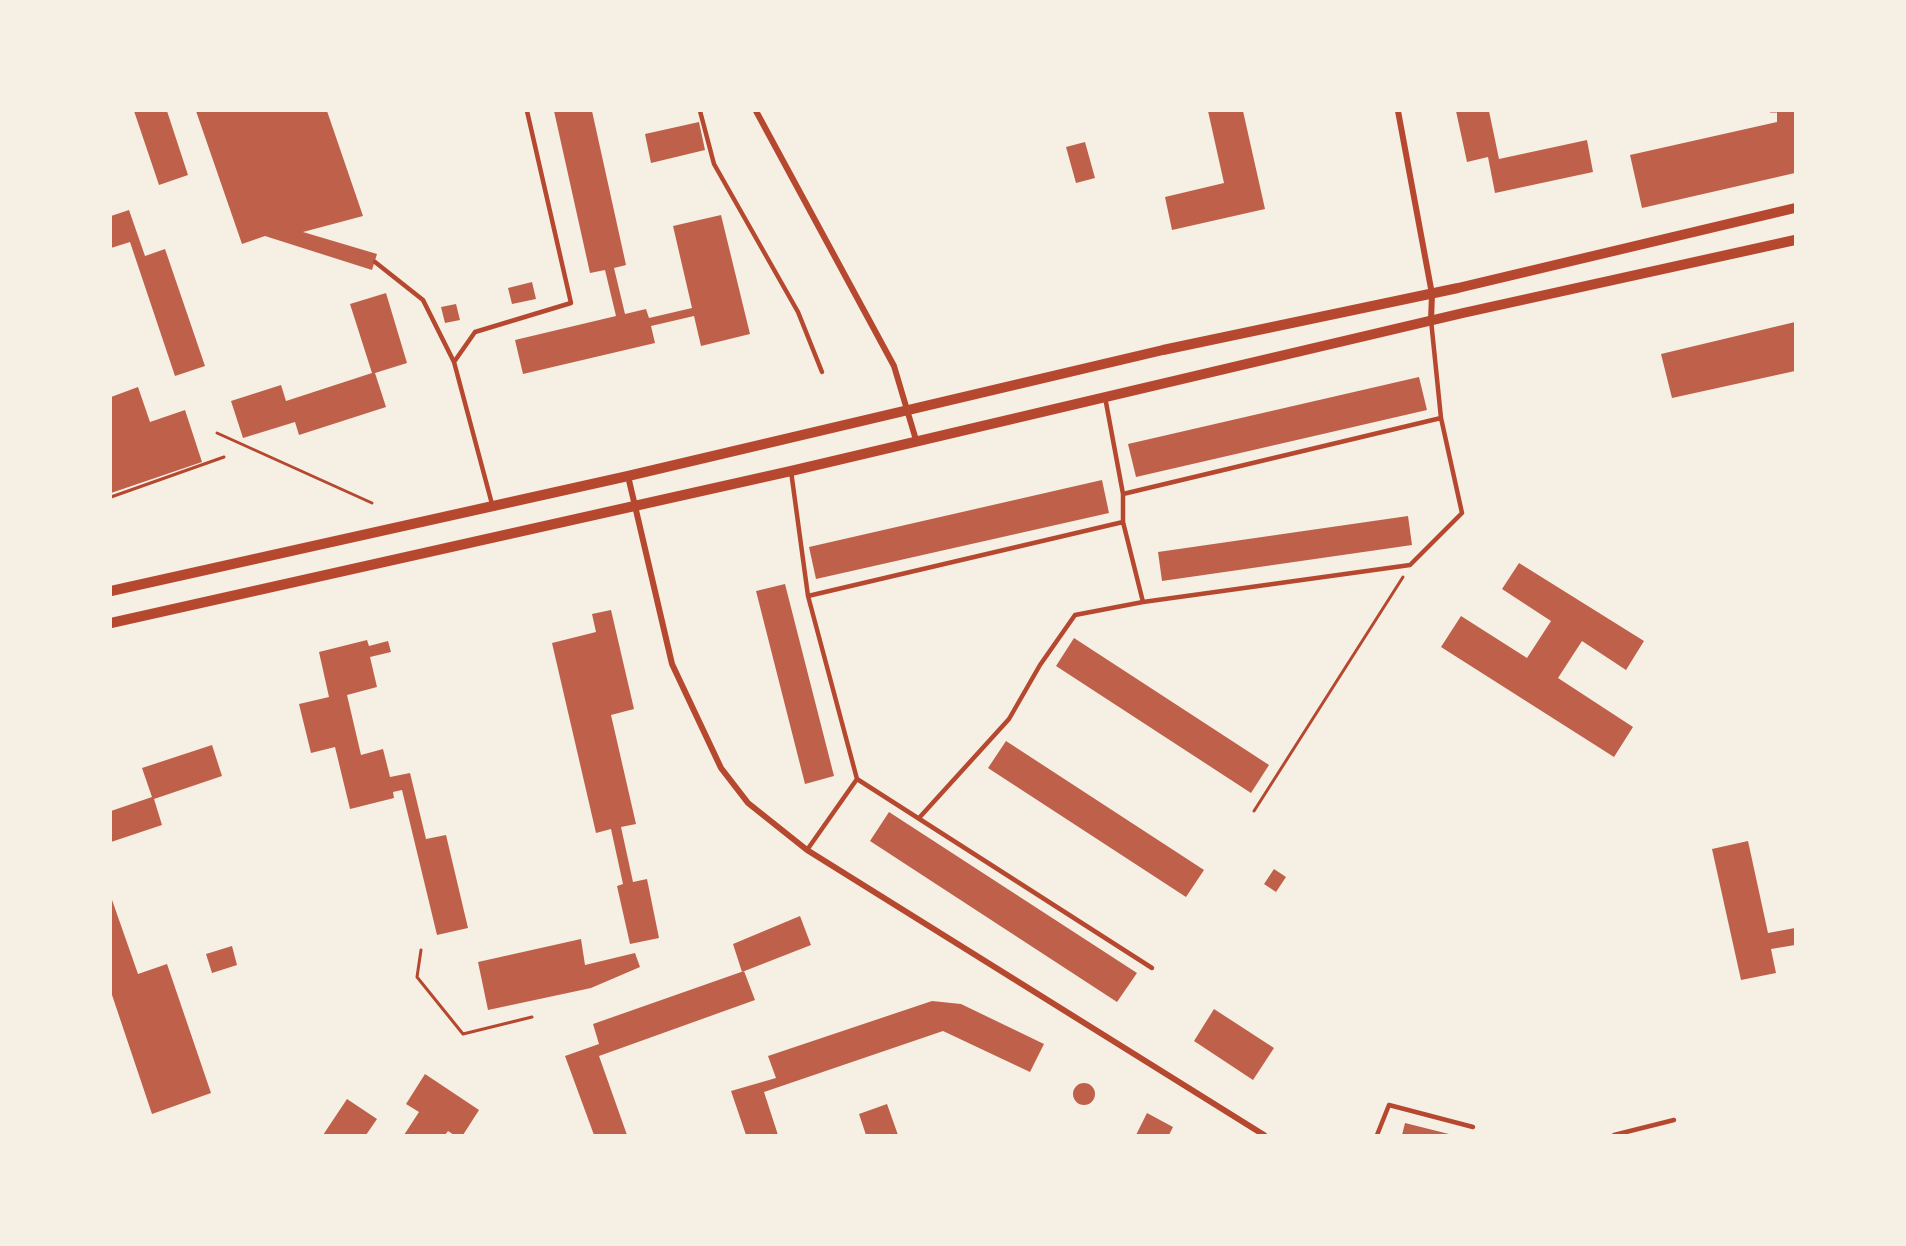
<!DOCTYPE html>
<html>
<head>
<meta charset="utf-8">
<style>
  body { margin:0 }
  #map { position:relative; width:1906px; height:1246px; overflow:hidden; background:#f6efe4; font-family:Rubik,sans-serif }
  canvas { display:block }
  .frame { position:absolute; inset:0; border:112px solid #f6efe4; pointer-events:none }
</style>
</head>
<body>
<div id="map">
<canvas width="1906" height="1246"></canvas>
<div class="frame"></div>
</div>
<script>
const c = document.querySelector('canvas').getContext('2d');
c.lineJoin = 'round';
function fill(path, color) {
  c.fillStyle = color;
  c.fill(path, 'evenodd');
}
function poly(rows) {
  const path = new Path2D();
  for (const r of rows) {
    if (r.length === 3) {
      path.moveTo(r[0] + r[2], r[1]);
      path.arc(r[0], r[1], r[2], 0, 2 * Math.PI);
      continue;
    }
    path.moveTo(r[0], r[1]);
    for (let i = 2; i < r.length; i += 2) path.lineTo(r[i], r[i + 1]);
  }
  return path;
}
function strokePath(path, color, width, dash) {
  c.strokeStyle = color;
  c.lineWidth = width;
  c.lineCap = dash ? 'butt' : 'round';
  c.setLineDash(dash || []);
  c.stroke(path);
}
fill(poly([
  [134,111,167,111,188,175,159,185],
  [196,111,327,111,363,216,303,232,377,254,372,270,265,236,242,244],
  [554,111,592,111,626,265,614,268,625,314,646,309,649,318,692,308,673,226,721,215,750,334,701,346,694,316,651,326,655,343,523,374,515,340,616,316,605,270,590,273],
  [1208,111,1243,111,1265,209,1172,230,1165,197,1224,183],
  [1456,111,1489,111,1499,159,1587,140,1593,172,1495,193,1488,157,1467,162],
  [1777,111,1795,111,1795,173,1642,208,1630,155,1777,122],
  [699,122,705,150,651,163,645,134],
  [1085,142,1095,178,1076,183,1066,147],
  [129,210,145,256,165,249,205,366,175,376,130,242,111,248,111,216],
  [532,282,536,299,512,304,508,288],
  [386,293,407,363,375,373,386,407,299,435,295,422,243,438,231,401,281,385,286,401,372,373,350,304],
  [456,304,460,320,445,323,441,307],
  [1795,322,1795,371,1672,398,1661,354],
  [1419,377,1427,410,1136,477,1128,444],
  [138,387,150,422,185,410,202,462,111,493,111,397],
  [1102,480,1109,513,816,579,809,547],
  [1408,516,1412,545,1162,581,1158,552],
  [1519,563,1644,641,1626,670,1582,641,1558,678,1633,727,1614,757,1441,647,1461,616,1527,658,1551,621,1502,589],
  [785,584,834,776,805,784,756,591],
  [611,610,634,709,611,715,636,824,621,827,633,882,647,879,659,938,630,944,617,886,623,884,611,829,596,833,552,643,596,632,592,614],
  [1074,638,1269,765,1251,793,1056,666],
  [367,640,369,646,388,641,391,652,370,657,377,687,347,695,361,755,383,749,390,777,410,773,426,839,446,835,468,928,437,935,402,790,393,792,394,798,350,809,335,747,311,753,299,704,329,697,319,652],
  [1006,741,1204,870,1186,897,988,768],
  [212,745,222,776,154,799,162,825,111,842,111,811,152,797,142,768],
  [889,812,1137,973,1117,1002,870,841],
  [1748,841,1768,933,1795,928,1795,945,1771,949,1776,973,1741,980,1712,849],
  [1274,869,1286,877,1276,892,1264,884],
  [111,897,138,974,167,964,211,1093,152,1114,111,992],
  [800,916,811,945,742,972,733,944],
  [581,939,585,965,635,953,640,967,591,988,488,1010,478,962],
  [232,946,237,965,212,973,206,954],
  [744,971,755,1000,599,1056,627,1135,594,1135,565,1056,599,1044,593,1024],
  [932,1001,961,1004,1044,1044,1030,1072,943,1031,764,1092,778,1135,746,1135,731,1091,776,1078,768,1056],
  [1214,1009,1274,1048,1253,1080,1194,1041],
  [425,1074,479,1110,463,1135,454,1135,448,1131,445,1135,404,1135,419,1112,406,1104],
  [1084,1094,11],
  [347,1099,377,1119,366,1135,323,1135],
  [887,1104,898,1135,866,1135,859,1114],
  [1147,1113,1173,1127,1169,1135,1136,1135],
  [1405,1123,1449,1134,1449,1135,1402,1135]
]), '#bf614a');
strokePath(poly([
  [1771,111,1776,111],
  [217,433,372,503],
  [111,497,224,457],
  [1254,811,1403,577],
  [421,950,417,977,463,1034,532,1017]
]), '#b5482f', 3);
strokePath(poly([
  [700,111,714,164,798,312,822,372],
  [375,262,423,300,454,362,492,504],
  [454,362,475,332,571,303,527,111],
  [1105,397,1123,494,1123,522,1143,602,1410,565,1462,513,1441,418,1431,320],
  [791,471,808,596,857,779,1152,968],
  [1123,494,1441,418],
  [808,596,1123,522],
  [919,818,1009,719,1040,665,1075,615,1143,602],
  [807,850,857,779],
  [1377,1135,1389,1105,1473,1127],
  [1614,1135,1674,1120]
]), '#b5482f', 4.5);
strokePath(poly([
  [756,111,894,366,916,440],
  [1398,111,1432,294,1431,320],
  [628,476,672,664,721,768,748,803,807,850,1264,1135]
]), '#b5482f', 6);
strokePath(poly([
  [111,591,628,476,1163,350,1458,288,1795,208],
  [111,623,791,471,1463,313,1795,240]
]), '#b5482f', 10);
</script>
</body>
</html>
